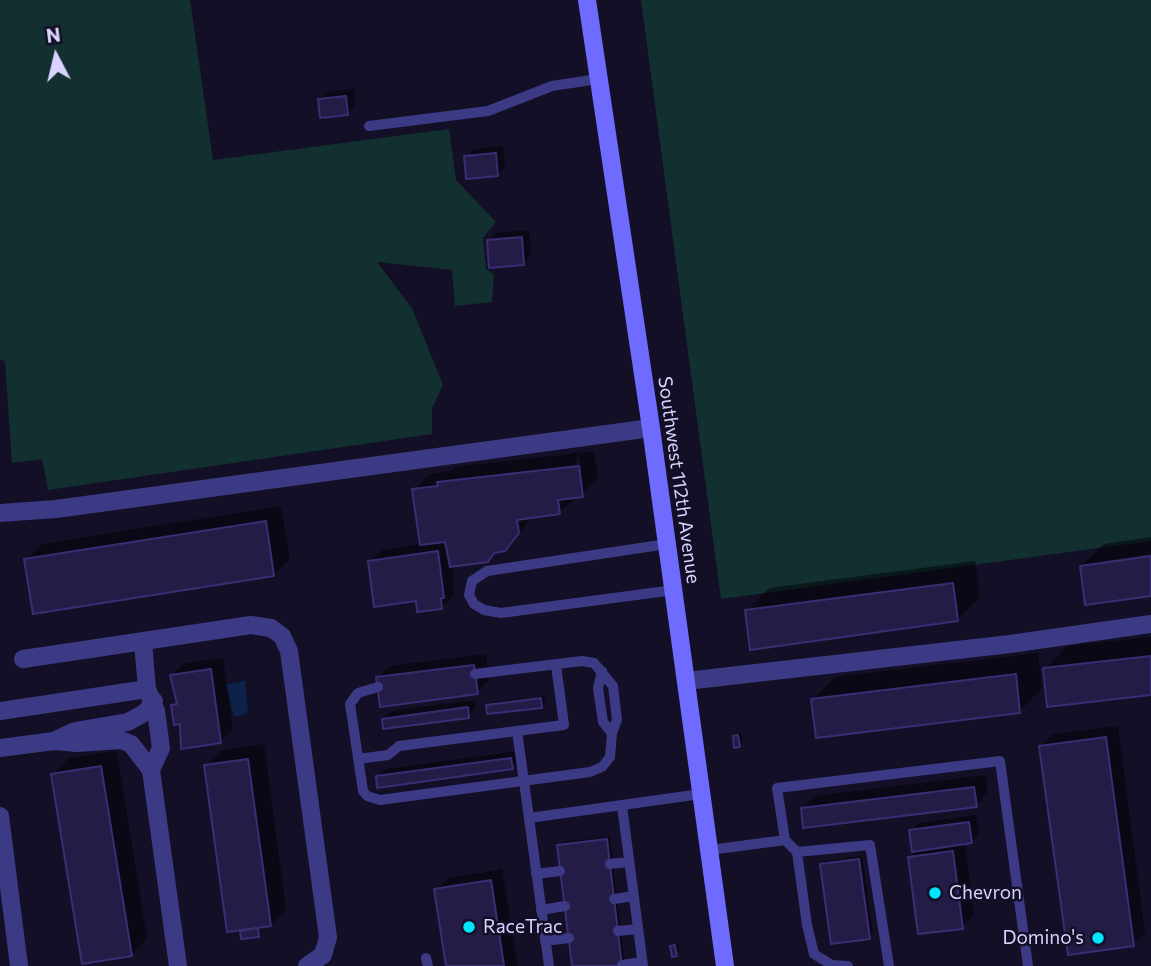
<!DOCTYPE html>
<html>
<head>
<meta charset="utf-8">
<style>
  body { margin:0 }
  #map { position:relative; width:1151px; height:966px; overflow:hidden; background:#130f26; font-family:Commissioner,sans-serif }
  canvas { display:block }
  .north { position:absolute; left:21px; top:21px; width:70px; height:70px; -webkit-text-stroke:5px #130f26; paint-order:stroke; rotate:353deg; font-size:19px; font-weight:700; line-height:28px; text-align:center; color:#d9d4ff }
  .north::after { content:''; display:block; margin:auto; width:24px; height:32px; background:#d9d4ff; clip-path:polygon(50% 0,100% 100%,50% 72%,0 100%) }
</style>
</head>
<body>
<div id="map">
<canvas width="1151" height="966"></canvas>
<div class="north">N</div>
</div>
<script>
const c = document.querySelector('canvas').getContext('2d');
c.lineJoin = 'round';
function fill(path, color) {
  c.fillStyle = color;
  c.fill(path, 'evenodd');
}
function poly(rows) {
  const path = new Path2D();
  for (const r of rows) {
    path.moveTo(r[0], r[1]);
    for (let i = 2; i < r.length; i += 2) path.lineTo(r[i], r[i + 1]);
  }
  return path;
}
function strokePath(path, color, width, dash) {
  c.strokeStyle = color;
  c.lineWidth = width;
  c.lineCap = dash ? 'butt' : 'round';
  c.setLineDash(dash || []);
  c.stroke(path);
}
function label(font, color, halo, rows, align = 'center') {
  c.font = font + ' Commissioner,sans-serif';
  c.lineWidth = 5;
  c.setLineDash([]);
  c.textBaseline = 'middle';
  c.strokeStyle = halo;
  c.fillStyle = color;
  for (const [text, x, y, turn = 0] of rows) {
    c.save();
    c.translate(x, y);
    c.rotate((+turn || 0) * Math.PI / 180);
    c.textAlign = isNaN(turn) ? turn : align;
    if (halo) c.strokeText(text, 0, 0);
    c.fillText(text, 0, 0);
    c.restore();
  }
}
fill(poly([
  [0,0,190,0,213,160,449,129,456,180,496,222,483,238,486,269,494,274,492,302,455,306,452,270,377,262,412,308,443,385,432,408,432,434,48,490,42,459,12,463,5,361,0,360],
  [641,0,1151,0,1151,541,721,599]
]), '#12302f');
fill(poly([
  [245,681,248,713,234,717,226,684]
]), '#0c2248');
fill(poly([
  [354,89,355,105,348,113,319,99,327,92],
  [503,146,505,167,497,175,466,157,474,149],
  [529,230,531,255,524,263,488,241,496,233],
  [594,451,598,479,559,513,533,516,505,549,497,550,488,560,453,565,454,595,442,607,418,599,370,562,382,550,421,544,414,490,430,474,451,471,455,467],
  [579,457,583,484,579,484,576,458],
  [281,506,290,559,274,575,26,560,42,544],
  [1151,537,1151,554,1104,561,1104,564,1151,558,1151,594,1081,566,1104,544],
  [975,561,980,597,957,620,747,611,769,588],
  [1151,637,1151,693,1045,669,1067,646],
  [1038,653,1042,688,1020,711,813,700,835,677],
  [486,654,489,680,477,692,378,678,390,666],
  [223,658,233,729,221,741,173,706,178,701,172,675,184,663],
  [544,696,545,703,542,706,488,706,492,702],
  [475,700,476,708,468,716,384,719,392,711],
  [1118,726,1145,933,1133,945,1041,746,1053,734],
  [741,732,742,742,739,746,735,736],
  [264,744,286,909,271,925,261,926,258,935,242,931,245,928,206,766,222,750],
  [117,751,147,939,131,955,53,774,69,758],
  [518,751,520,760,512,768,378,777,386,769],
  [986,775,988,793,976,805,803,808,815,796],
  [976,815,979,834,971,842,965,843,974,915,962,927,910,858,919,849,911,830,919,823],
  [610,837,625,966,574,966,559,846,563,842],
  [862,856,873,934,869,937,822,865,825,861],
  [502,869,518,966,448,966,436,890,448,878],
  [678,943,679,951,676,954,672,947]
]), '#0007');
const building = poly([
  [346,96,348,115,320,118,318,99,346,96],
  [496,153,498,176,466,179,464,156,496,153],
  [522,237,524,265,489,268,487,240,522,237],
  [579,466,583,497,558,500,560,514,517,520,519,533,505,551,494,553,488,562,450,567,445,542,420,545,412,489,438,486,437,482,579,466],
  [266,521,274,576,33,614,24,559,266,521],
  [438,551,444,598,441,598,442,609,417,612,416,601,374,607,368,561,438,551],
  [1151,556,1151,596,1085,605,1080,566,1151,556],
  [953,583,958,621,750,650,745,610,953,583],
  [1151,656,1151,695,1047,707,1043,668,1151,656],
  [474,665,478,694,380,707,376,677,474,665],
  [211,669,221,743,181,749,180,724,174,725,171,705,177,704,170,675,211,669],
  [1016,674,1020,713,816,738,811,699,1016,674],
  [541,698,542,708,487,714,486,705,541,698],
  [468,707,469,718,383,729,382,719,468,707],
  [738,735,740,747,734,748,733,736,738,735],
  [1106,737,1134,946,1068,955,1039,746,1106,737],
  [511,758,513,769,377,788,376,776,511,758],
  [248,759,271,926,227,932,204,765,248,759],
  [101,766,132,956,82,964,51,774,101,766],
  [974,787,977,807,803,828,801,808,974,787],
  [969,822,972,843,912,852,909,830,969,822],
  [607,839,622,966,572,966,557,845,607,839],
  [953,851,963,929,918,934,908,857,953,851],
  [859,859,870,939,831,944,820,864,859,859],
  [491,880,504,966,446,966,434,889,491,880],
  [258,928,259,937,241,939,240,931,258,928],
  [675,945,677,956,672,957,670,946,675,945]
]);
fill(building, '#241b47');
strokePath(building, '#3b2d73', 2);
strokePath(poly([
  [369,126,488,111,552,86,598,79],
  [667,544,487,571,472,581,469,595,474,604,484,610,501,613,674,590],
  [602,671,598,688,603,722,612,733],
  [378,687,358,693,350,704,363,791,367,796,380,800,590,772,602,767,610,757,612,733,617,720,613,686,594,663,582,661,475,674],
  [358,759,388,755,399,746,517,731],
  [622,806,643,966],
  [529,818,517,731,564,725,556,665],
  [785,840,777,788,1000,761,1028,966],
  [710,850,785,840,797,852,870,845,889,966],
  [797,852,807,925,814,954,832,965,848,966],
  [610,864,629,862],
  [536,874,560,871],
  [614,899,634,896],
  [541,910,565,906],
  [618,931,638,929],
  [545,941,569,938],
  [426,958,428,966],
  [622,965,642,962],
  [549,966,529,818,701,794]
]), '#3d3a85', 10);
strokePath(poly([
  [0,513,56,509,651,428],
  [143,642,147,689],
  [23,659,251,625,271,628,282,636,289,651,328,937,323,955,307,966],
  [686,681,1010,644,1151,624],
  [0,711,147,689,156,711,161,748,151,770],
  [54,741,75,731,128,722,146,712,154,701],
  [0,748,54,741,77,743,121,740,131,744,151,770,178,966],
  [0,816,19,966]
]), '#3d3a85', 18);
strokePath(poly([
  [587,0,651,428,725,966]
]), '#6f6bff', 18);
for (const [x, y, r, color] of [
  [935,893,7,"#00e5ff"],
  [469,927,7,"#00e5ff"],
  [1098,938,7,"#00e5ff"]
]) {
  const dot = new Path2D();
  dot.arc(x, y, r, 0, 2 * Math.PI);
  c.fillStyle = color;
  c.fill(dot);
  strokePath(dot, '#130f26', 2.5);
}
label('19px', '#d9d4ff', '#130f26', [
  ["Southwest 112th Avenue",679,480,82]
]);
label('19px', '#d9d4ff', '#130f26', [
  ["Chevron",949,893],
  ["RaceTrac",483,927],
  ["Domino's",1084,938,"right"]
], 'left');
</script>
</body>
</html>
